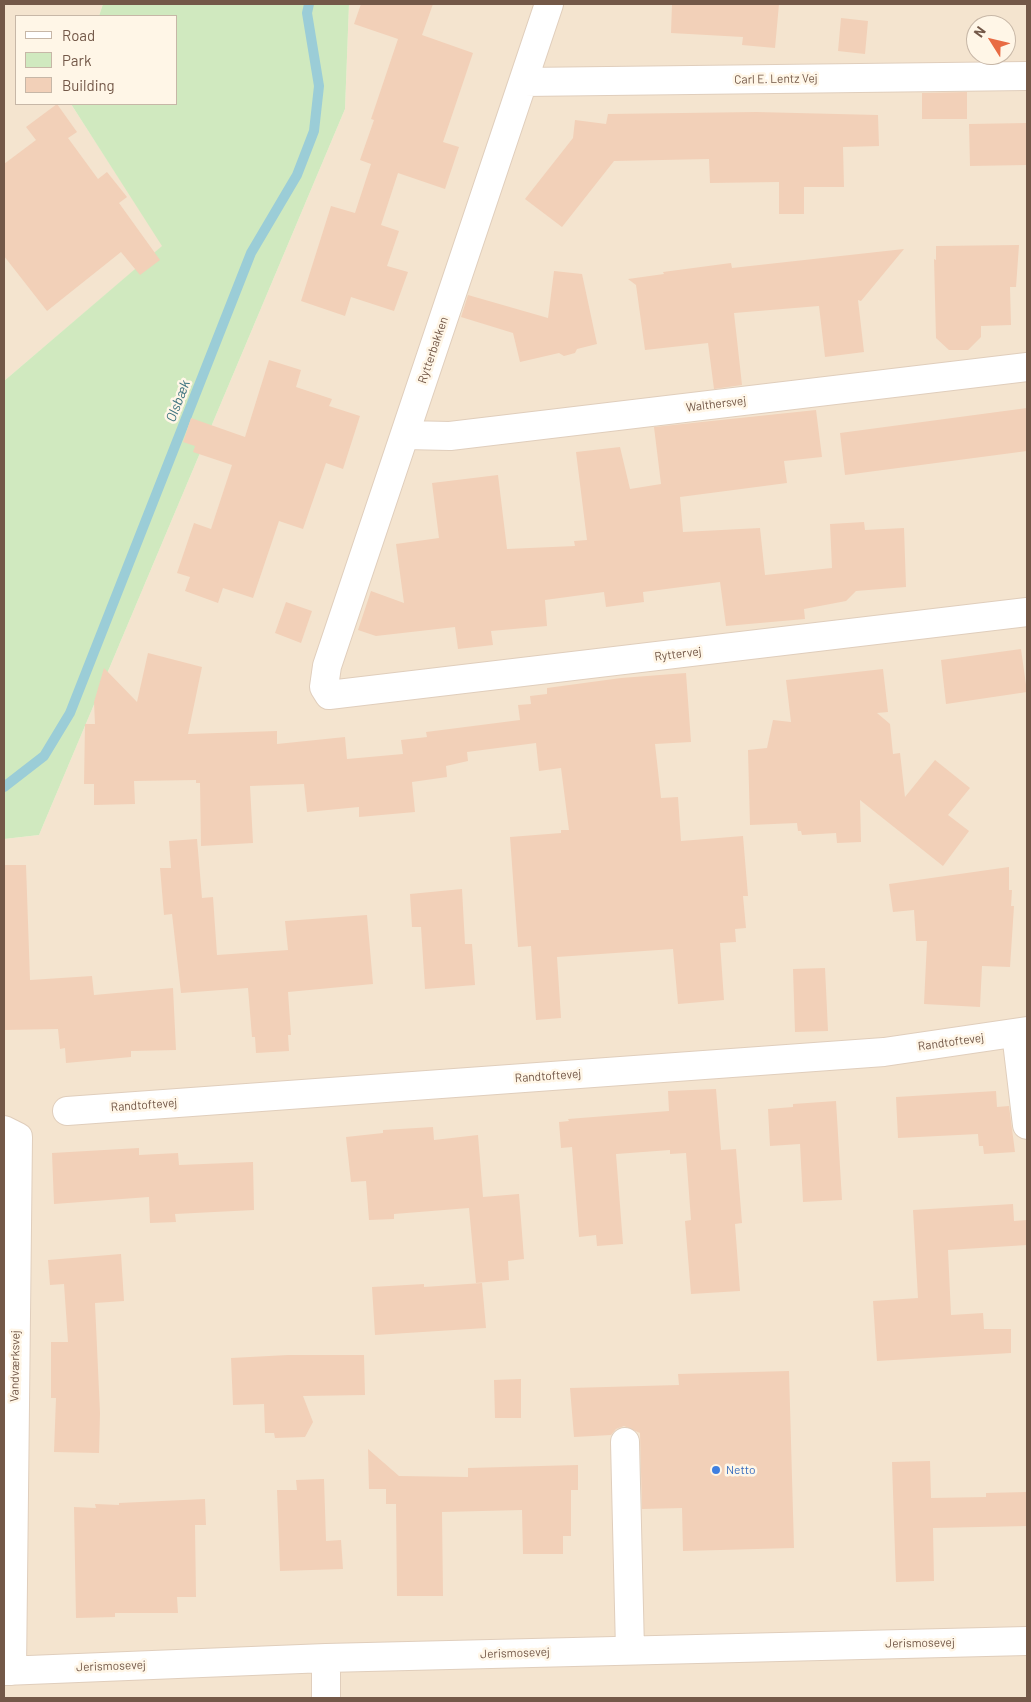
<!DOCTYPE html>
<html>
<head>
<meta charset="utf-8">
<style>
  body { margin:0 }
  #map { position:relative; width:1031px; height:1702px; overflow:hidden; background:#fcf2e0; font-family:Barlow,sans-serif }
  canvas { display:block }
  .frame { position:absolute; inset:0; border:5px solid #735848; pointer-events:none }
  .legend { position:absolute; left:15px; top:15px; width:162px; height:90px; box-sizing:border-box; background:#fff6e7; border:1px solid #c7b7a7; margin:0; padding:6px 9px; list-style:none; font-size:15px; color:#735848 }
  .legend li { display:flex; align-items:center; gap:10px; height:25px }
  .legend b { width:25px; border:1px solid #c7b7a7 }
  .north { position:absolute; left:966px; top:15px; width:50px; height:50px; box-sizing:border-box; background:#fff6e7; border:1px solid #c7b7a7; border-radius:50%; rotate:306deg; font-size:14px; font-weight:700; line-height:20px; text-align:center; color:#735848 }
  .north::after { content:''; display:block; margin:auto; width:18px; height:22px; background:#e86b43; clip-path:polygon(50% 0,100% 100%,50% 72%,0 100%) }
</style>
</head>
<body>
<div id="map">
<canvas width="1031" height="1702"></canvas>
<div class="frame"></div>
<ul class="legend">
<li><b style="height:6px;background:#fff"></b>Road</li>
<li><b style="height:14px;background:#d0e9bf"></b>Park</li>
<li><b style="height:14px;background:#f2d0b8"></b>Building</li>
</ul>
<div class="north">N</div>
</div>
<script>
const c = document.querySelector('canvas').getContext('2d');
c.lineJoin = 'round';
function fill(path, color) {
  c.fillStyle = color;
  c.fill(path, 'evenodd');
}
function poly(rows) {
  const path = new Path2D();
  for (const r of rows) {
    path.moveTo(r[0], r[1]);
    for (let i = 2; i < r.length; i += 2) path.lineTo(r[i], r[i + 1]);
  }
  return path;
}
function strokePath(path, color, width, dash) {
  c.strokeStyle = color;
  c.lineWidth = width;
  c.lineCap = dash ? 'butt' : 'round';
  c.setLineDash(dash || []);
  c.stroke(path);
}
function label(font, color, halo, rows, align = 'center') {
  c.font = font + ' Barlow,sans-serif';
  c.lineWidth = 5;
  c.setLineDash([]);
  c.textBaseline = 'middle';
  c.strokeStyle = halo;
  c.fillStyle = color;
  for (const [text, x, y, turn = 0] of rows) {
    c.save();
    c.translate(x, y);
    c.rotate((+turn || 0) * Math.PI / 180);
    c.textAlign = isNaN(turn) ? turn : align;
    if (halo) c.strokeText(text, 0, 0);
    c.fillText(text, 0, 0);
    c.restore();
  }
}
fill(poly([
  [4,4,103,4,99,16,16,16,16,104,71,104,163,246,4,381],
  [349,4,1027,4,1027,1698,4,1698,4,839,39,835,345,109],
  [976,25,1006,25,1006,55,976,55]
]), '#f4e4cf');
fill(poly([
  [103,4,349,4,345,109,39,835,4,839,4,381,162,246,71,104,176,104,176,16,99,16]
]), '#d0e9bf');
strokePath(poly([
  [4,787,44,756,70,713,251,253,297,175,314,131,319,86,307,13,309,4]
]), '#9bcdd7', 10);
fill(poly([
  [361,4,433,4,422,35,473,53,443,142,459,147,445,189,398,173,381,225,399,231,387,266,408,272,394,311,351,297,345,316,301,301,331,206,355,213,371,164,360,160,374,120,371,119,398,39,354,24],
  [672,4,779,4,775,48,742,45,743,37,671,33],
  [841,18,868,21,865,54,838,51],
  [967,92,967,119,922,119,922,93],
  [57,104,77,132,68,138,98,179,107,172,127,197,119,203,160,260,140,275,121,252,47,311,4,256,4,164,36,140,26,127],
  [756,112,878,115,879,146,843,147,844,187,804,187,804,214,779,214,779,182,710,183,709,159,614,161,562,227,525,199,573,138,575,120,606,124,608,114],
  [1027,123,1027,165,970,166,969,124],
  [1019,245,1016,287,1010,287,1011,325,981,326,981,337,968,350,949,350,936,338,934,259,936,260,936,246],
  [904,249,861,301,858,300,864,352,825,357,819,306,734,313,742,385,714,389,708,343,645,350,636,285,628,279,664,274,663,272,731,263,732,268],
  [554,271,582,274,597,344,577,349,575,353,564,356,559,353,520,362,513,333,461,317,468,295,548,318],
  [269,360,301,370,296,387,332,399,329,406,360,416,343,469,326,463,303,529,279,521,253,598,223,588,218,603,185,591,190,577,177,573,194,523,211,529,232,465,193,452,195,446,183,442,191,418,245,437],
  [1027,408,1027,451,845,475,840,433],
  [816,410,822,457,784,461,787,483,680,497,683,532,760,528,765,575,832,568,830,524,864,522,865,530,904,528,906,587,856,591,846,601,804,609,805,619,726,626,720,582,643,592,644,602,606,607,604,592,545,600,547,626,491,631,493,645,458,649,455,627,376,636,358,630,371,591,404,603,396,544,439,538,432,483,498,475,507,549,575,546,574,541,587,540,576,452,620,447,630,489,661,484,654,427],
  [286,602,312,611,301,643,275,633],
  [1021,649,1027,692,946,704,941,660],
  [148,653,202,667,188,734,277,731,277,744,345,737,347,759,403,754,401,740,427,737,426,732,520,720,518,705,531,704,530,696,547,694,547,688,621,678,686,673,691,742,655,744,661,798,678,797,681,841,743,836,748,896,743,896,746,928,735,929,736,942,720,943,724,1000,678,1004,673,949,557,957,561,1018,536,1020,531,946,518,947,510,837,561,833,561,830,569,830,561,768,539,771,536,743,467,752,468,761,446,766,447,777,412,782,415,812,359,817,359,807,307,812,304,784,250,786,253,843,201,846,200,783,196,783,196,780,134,781,135,804,94,805,94,784,84,784,85,724,95,724,94,702,104,668,137,702],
  [883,669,888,712,877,713,890,724,893,754,900,753,905,797,935,760,970,788,948,815,969,831,943,866,860,800,861,842,837,843,836,833,802,835,801,831,798,831,797,823,750,825,748,750,767,748,773,720,791,722,786,680],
  [197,839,202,898,213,897,217,955,288,950,285,921,367,915,373,984,288,992,291,1035,288,1035,289,1051,256,1053,255,1037,252,1037,248,988,181,993,172,914,164,915,160,868,171,868,169,841],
  [4,865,26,865,30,980,92,976,94,995,173,988,176,1050,131,1051,131,1057,66,1063,65,1048,60,1049,58,1029,4,1030],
  [1009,867,1009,890,1012,890,1011,906,1014,906,1010,967,982,966,980,1007,924,1004,927,941,916,941,914,910,893,912,889,884],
  [462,889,465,944,472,944,475,985,425,989,421,927,412,927,410,894],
  [825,968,828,1031,795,1032,793,969],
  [716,1089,721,1150,736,1149,742,1223,735,1224,740,1291,691,1294,685,1221,691,1220,686,1153,670,1154,670,1150,616,1154,623,1244,597,1246,596,1235,579,1237,572,1147,561,1148,559,1122,569,1121,568,1119,669,1111,668,1091],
  [996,1091,997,1107,1009,1106,1015,1152,984,1154,983,1146,979,1146,978,1134,898,1138,896,1097],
  [836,1101,842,1200,803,1202,800,1144,770,1146,768,1109,793,1107,793,1104],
  [433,1127,434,1140,478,1135,483,1197,519,1194,524,1259,508,1261,509,1280,476,1283,469,1208,394,1214,394,1219,369,1220,366,1181,351,1182,346,1137,383,1133,383,1130],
  [139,1148,139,1155,178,1153,179,1165,253,1162,254,1210,175,1214,176,1222,150,1223,149,1197,54,1204,52,1153],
  [1013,1204,1014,1221,1027,1220,1027,1245,948,1250,951,1315,983,1313,984,1329,1011,1329,1011,1353,877,1361,873,1301,918,1298,913,1210],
  [121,1254,124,1301,95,1303,100,1413,99,1453,54,1452,56,1398,51,1398,51,1342,68,1342,64,1284,50,1285,48,1260],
  [482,1283,486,1328,375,1335,372,1287,424,1284,424,1287],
  [288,1355,364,1355,365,1395,303,1396,313,1422,305,1437,275,1438,274,1433,265,1433,264,1404,233,1405,231,1358],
  [789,1371,794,1548,683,1551,682,1508,642,1509,640,1433,624,1426,616,1429,611,1435,574,1437,570,1388,679,1385,678,1374],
  [521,1379,521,1418,495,1418,494,1380],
  [368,1449,399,1476,468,1477,468,1468,578,1465,578,1490,571,1490,571,1536,563,1536,563,1554,523,1554,522,1510,442,1512,443,1596,397,1596,396,1504,386,1504,386,1489,369,1489],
  [930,1461,931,1498,986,1497,986,1493,1027,1492,1027,1526,933,1528,934,1581,896,1582,892,1462],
  [324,1479,326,1541,341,1540,343,1569,280,1571,277,1490,297,1490,296,1480],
  [205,1499,206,1525,195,1525,196,1597,177,1597,178,1613,115,1613,115,1617,76,1618,74,1507,96,1508,95,1504,119,1505,119,1503]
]), '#f2d0b8');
const minor = poly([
  [549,4,327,666,324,687,329,695,1027,612],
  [524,82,1027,76],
  [405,435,450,436,1027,367],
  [1016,1033,1027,1125],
  [67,1111,884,1052,1027,1031],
  [4,1130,18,1137,12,1671],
  [625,1442,630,1650],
  [4,1671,326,1658,1027,1641],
  [326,1698,326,1658]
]);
strokePath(minor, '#e0cebc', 30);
strokePath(minor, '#fff', 28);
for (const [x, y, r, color] of [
  [716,1470,5,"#3f7fe0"]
]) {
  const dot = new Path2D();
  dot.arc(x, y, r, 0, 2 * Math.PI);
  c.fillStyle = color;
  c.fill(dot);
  strokePath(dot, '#fff6e7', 2);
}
label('12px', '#735848', '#fff6e7', [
  ["Carl E. Lentz Vej",776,79,-1],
  ["Rytterbakken",433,350,-71],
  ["Walthersvej",716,404,-7],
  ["Ryttervej",678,654,-7],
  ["Randtoftevej",951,1042,-8],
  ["Randtoftevej",548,1076,-4],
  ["Randtoftevej",144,1105,-4],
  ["Vandværksvej",15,1366,-89],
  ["Jerismosevej",920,1643,-1],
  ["Jerismosevej",515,1653,-2],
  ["Jerismosevej",111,1666,-2]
]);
label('12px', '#366cbe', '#fff6e7', [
  ["Netto",726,1470]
], 'left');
label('italic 14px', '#3f7480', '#fff6e7', [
  ["Olsbæk",178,401,-69]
]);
</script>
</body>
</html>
